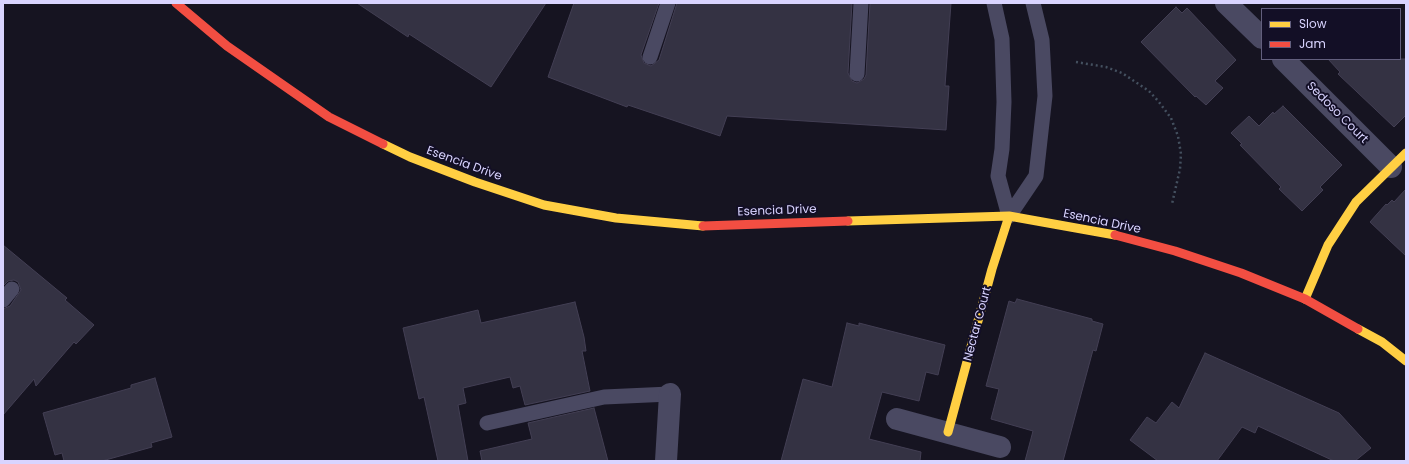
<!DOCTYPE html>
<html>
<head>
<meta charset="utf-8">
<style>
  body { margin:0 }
  #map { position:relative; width:1409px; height:464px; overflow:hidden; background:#161421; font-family:Poppins,sans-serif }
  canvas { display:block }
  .frame { position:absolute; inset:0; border:4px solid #d9d4ff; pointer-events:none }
  .legend { position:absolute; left:1261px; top:8px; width:140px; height:52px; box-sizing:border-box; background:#130f26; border:1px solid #625e7d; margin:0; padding:5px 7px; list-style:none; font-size:12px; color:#d9d4ff }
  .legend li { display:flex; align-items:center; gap:8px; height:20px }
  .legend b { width:20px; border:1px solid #625e7d }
</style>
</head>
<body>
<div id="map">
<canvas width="1409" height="464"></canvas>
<div class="frame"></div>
<ul class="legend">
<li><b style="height:5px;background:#ffcf43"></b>Slow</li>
<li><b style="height:5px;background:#f24e42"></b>Jam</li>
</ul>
</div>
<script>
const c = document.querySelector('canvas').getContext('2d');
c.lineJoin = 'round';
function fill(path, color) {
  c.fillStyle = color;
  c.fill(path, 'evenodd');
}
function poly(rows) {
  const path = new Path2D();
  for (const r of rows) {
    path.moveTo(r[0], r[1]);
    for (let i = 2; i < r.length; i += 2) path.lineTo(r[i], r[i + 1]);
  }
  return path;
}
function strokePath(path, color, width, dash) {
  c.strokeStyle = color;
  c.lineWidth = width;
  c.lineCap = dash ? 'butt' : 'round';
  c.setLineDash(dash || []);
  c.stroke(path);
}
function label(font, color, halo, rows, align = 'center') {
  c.font = font + ' Poppins,sans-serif';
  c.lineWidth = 4;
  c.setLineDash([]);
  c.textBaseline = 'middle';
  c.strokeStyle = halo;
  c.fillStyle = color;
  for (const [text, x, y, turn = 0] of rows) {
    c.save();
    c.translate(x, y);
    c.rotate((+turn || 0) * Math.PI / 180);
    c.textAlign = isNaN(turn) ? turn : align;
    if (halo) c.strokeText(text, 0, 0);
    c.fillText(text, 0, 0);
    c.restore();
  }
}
const building = poly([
  [357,3,546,3,491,87,409,34,408,37,357,3],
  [574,3,659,3,641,55,644,63,651,66,659,60,677,3,852,3,848,73,852,81,857,83,864,79,866,75,870,3,951,3,945,86,949,86,946,130,727,116,720,136,628,105,627,107,548,77,574,3],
  [1176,7,1182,13,1187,8,1236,60,1215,81,1223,88,1206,105,1196,96,1195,97,1141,42,1176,7],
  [1328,59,1406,59,1406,115,1394,127,1338,74,1340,72,1328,59],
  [1283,106,1342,165,1320,187,1323,190,1302,211,1279,189,1281,187,1240,145,1242,144,1231,133,1249,116,1259,126,1273,112,1274,114,1283,106],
  [1406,189,1406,256,1370,222,1386,204,1387,205,1392,200,1394,202,1406,189],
  [3,245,67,298,65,300,94,325,76,344,74,342,36,386,34,379,3,415,3,309,10,306,21,290,18,282,14,280,8,281,3,286,3,245],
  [1017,299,1092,319,1092,321,1103,324,1096,351,1093,350,1063,461,1025,461,1033,431,991,419,999,389,986,386,1009,301,1015,303,1017,299],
  [575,302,584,337,586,351,582,351,590,391,525,405,520,386,513,388,510,377,463,388,466,403,458,405,468,461,438,461,424,397,419,399,403,328,478,310,481,323,575,302],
  [847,323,859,326,859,323,945,345,938,375,926,372,919,401,882,392,869,439,921,452,920,461,781,461,803,379,832,387,847,323],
  [1205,353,1339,413,1371,448,1355,461,1334,461,1258,426,1255,433,1242,427,1217,461,1158,461,1130,440,1147,417,1156,423,1172,402,1179,408,1205,353],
  [155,378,172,437,151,443,152,447,102,461,64,461,62,453,55,455,43,413,131,388,131,385,155,378],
  [594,408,608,461,482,461,480,451,532,439,528,423,594,408]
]);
fill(building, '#343243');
strokePath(building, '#433f54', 1);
strokePath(poly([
  [1076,62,1106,67,1122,73,1149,91,1159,102,1171,118,1178,136,1181,154,1180,169,1172,204]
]), '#44505f', 2.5, [2, 3]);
strokePath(poly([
  [994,3,1002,39,1004,102,1002,149,998,176,1009,216],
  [650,57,668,3],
  [857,74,861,3],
  [1009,216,1036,176,1045,96,1042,40,1033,3],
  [3,300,12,289],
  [487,423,604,397,670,394]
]), '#4a4962', 15);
strokePath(poly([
  [1226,3,1262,38],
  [1283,59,1391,167],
  [897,419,1000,447],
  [666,461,670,394]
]), '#4a4962', 22);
strokePath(poly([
  [383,144,410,157,475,182,544,205,616,218,703,226],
  [848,221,1009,216,1115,235],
  [1305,299,1328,245,1356,202,1406,153],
  [1358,329,1382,342,1406,361],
  [948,432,992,269,1009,216]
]), '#ffcf43', 9);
strokePath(poly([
  [176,3,227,46,329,117,383,144],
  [703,226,848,221],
  [1115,235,1175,251,1241,273,1305,299,1358,329]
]), '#f24e42', 9);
label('12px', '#d9d4ff', '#130f26', [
  ["Sedoso Court",1337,113,45],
  ["Esencia Drive",464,164,20],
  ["Esencia Drive",777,211,-2],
  ["Esencia Drive",1102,222,12],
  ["Nectar Court",978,324,-75]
]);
</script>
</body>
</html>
